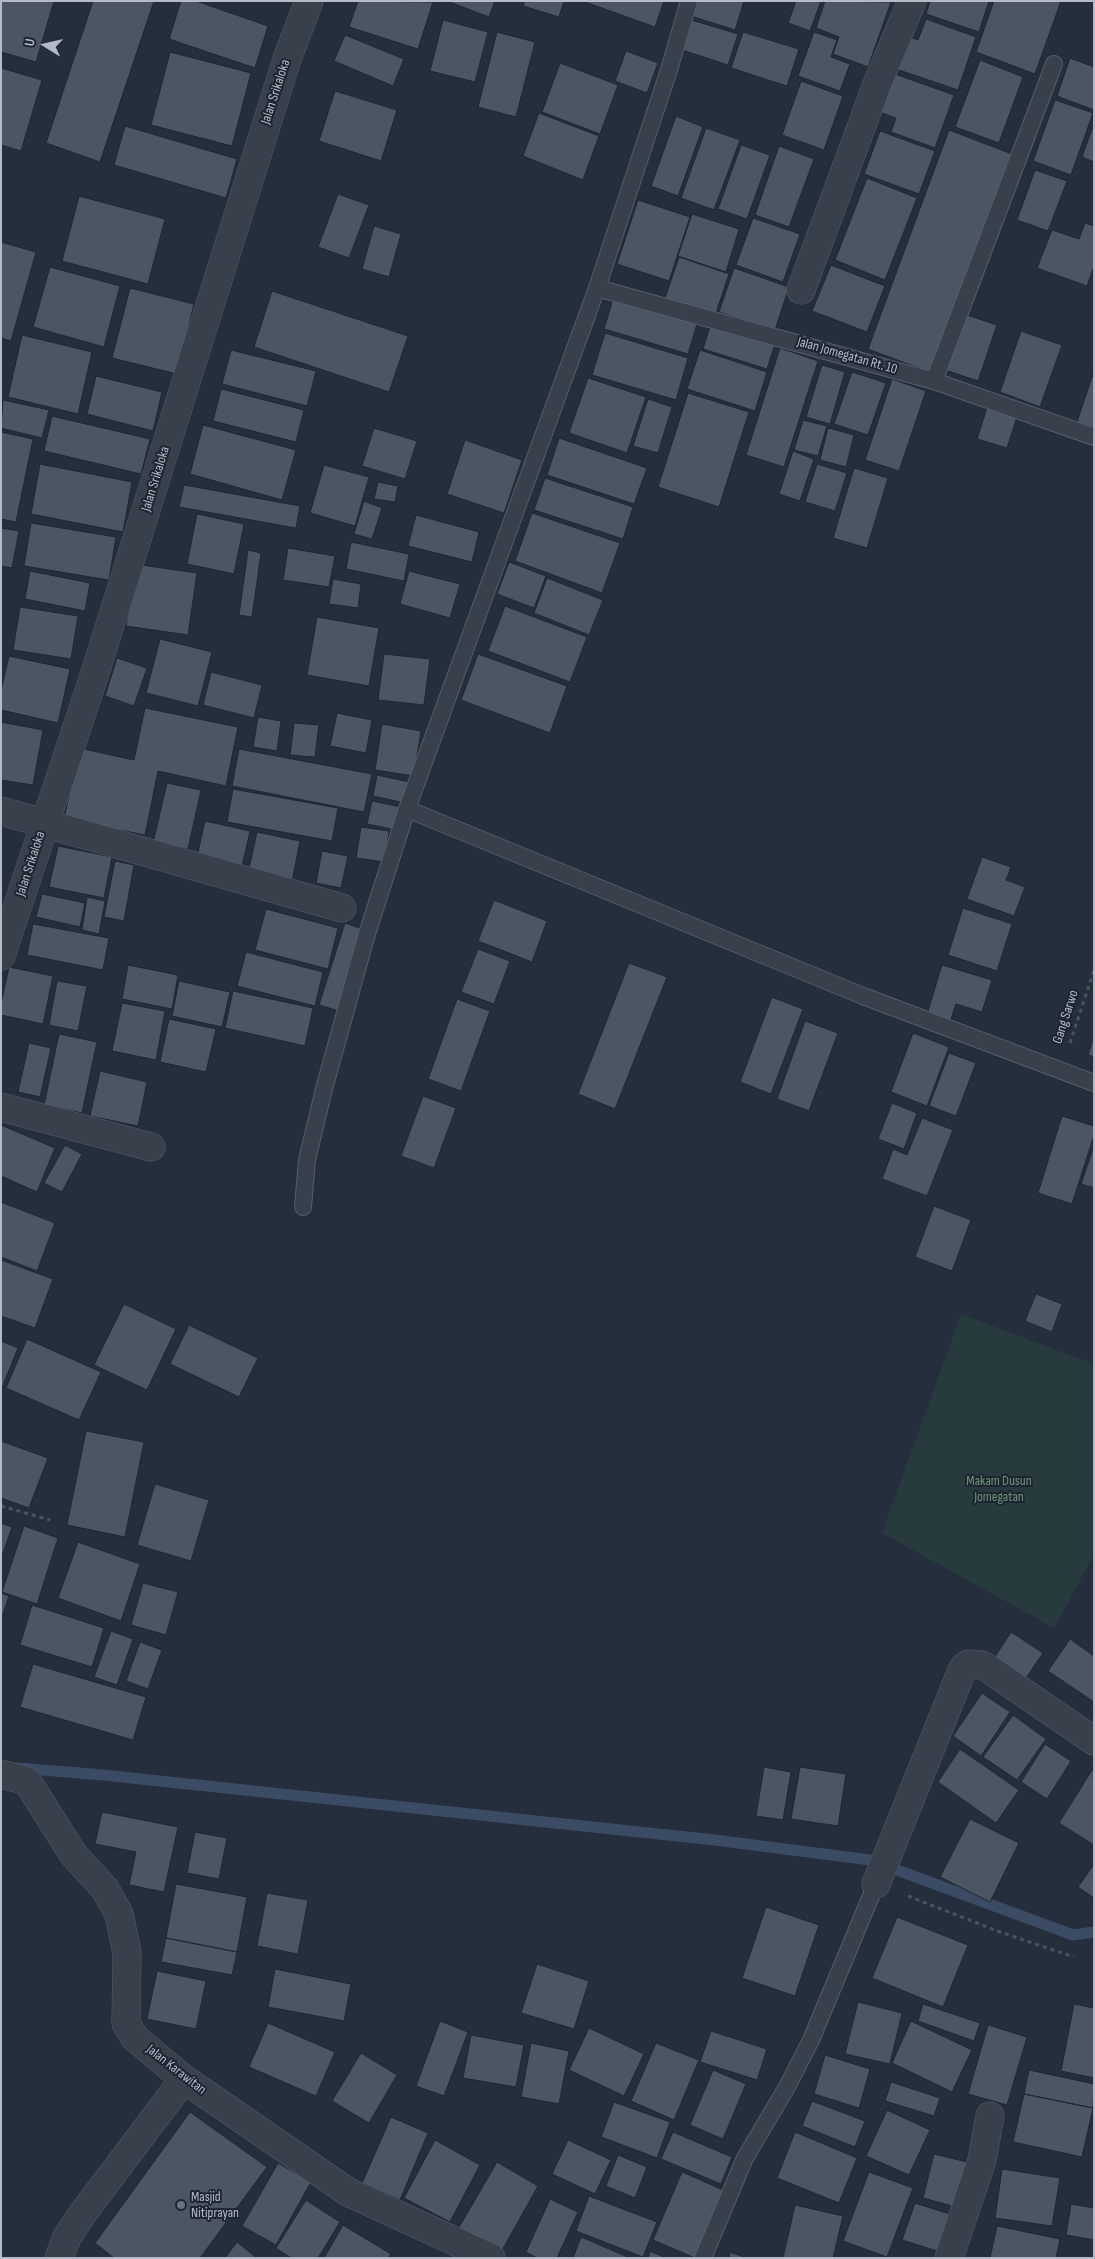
<!DOCTYPE html>
<html>
<head>
<meta charset="utf-8">
<style>
  body { margin:0 }
  #map { position:relative; width:1095px; height:2259px; overflow:hidden; background:#252e3c; font-family:"Sofia Sans Condensed",sans-serif }
  canvas { display:block }
  .frame { position:absolute; inset:0; border:2px solid #b4bbc7; pointer-events:none }
  .north { position:absolute; left:20px; top:20px; width:50px; height:50px; -webkit-text-stroke:4px #1d2531; paint-order:stroke; rotate:280deg; font-size:14px; font-weight:700; line-height:20px; text-align:center; color:#b4bbc7 }
  .north::after { content:''; display:block; margin:auto; width:18px; height:22px; background:#b4bbc7; clip-path:polygon(50% 0,100% 100%,50% 72%,0 100%) }
</style>
</head>
<body>
<div id="map">
<canvas width="1095" height="2259"></canvas>
<div class="frame"></div>
<div class="north">U</div>
</div>
<script>
const c = document.querySelector('canvas').getContext('2d');
c.lineJoin = 'round';
function fill(path, color) {
  c.fillStyle = color;
  c.fill(path, 'evenodd');
}
function poly(rows) {
  const path = new Path2D();
  for (const r of rows) {
    path.moveTo(r[0], r[1]);
    for (let i = 2; i < r.length; i += 2) path.lineTo(r[i], r[i + 1]);
  }
  return path;
}
function strokePath(path, color, width, dash) {
  c.strokeStyle = color;
  c.lineWidth = width;
  c.lineCap = dash ? 'butt' : 'round';
  c.setLineDash(dash || []);
  c.stroke(path);
}
function label(font, color, halo, rows, align = 'center') {
  c.font = font + ' "Sofia Sans Condensed",sans-serif';
  c.lineWidth = 4;
  c.setLineDash([]);
  c.textBaseline = 'middle';
  c.strokeStyle = halo;
  c.fillStyle = color;
  for (const [text, x, y, turn = 0] of rows) {
    c.save();
    c.translate(x, y);
    c.rotate((+turn || 0) * Math.PI / 180);
    c.textAlign = isNaN(turn) ? turn : align;
    if (halo) c.strokeText(text, 0, 0);
    c.fillText(text, 0, 0);
    c.restore();
  }
}
fill(poly([
  [961,1314,1094,1364,1094,1555,1054,1628,882,1533]
]), '#273a3d');
strokePath(poly([
  [18,1768,103,1775,715,1840,870,1860,1073,1935,1094,1932]
]), '#3b4b64', 11);
const building = poly([
  [1,1,54,1,36,62,1,52,1,1],
  [93,1,154,1,100,162,46,143,93,1],
  [181,1,196,1,268,26,255,68,169,39,181,1],
  [358,1,433,2,418,49,349,27,358,1],
  [447,1,495,1,489,17,447,1],
  [525,1,564,1,559,17,523,6,525,1],
  [582,1,664,1,655,27,582,1],
  [693,1,744,1,735,30,688,15,693,1],
  [796,1,821,1,810,31,788,23,796,1],
  [825,1,891,2,868,67,833,54,839,37,816,28,825,1],
  [930,1,989,1,979,32,926,14,930,1],
  [994,1,1061,1,1035,74,976,52,994,1],
  [688,19,738,34,728,65,679,49,688,19],
  [926,19,976,37,958,90,896,69,907,36,918,40,926,19],
  [443,20,488,32,475,82,430,71,443,20],
  [497,32,535,42,516,117,478,107,497,32],
  [743,32,799,49,787,86,731,68,743,32],
  [814,32,837,40,831,57,850,64,840,91,798,76,814,32],
  [345,35,404,59,393,86,334,61,345,35],
  [626,51,658,63,647,93,615,81,626,51],
  [170,52,251,73,232,146,151,125,170,52],
  [1070,58,1094,67,1094,110,1057,96,1070,58],
  [980,60,1023,77,999,143,955,127,980,60],
  [560,63,618,85,600,134,542,112,560,63],
  [1,68,42,80,21,151,1,145,1,68],
  [892,73,954,95,935,148,891,132,896,118,879,112,892,73],
  [801,81,843,96,824,150,782,135,801,81],
  [335,91,397,110,381,161,319,141,335,91],
  [1055,100,1093,113,1071,175,1033,161,1055,100],
  [539,113,599,136,583,180,523,156,539,113],
  [676,116,703,127,678,196,651,186,676,116],
  [125,126,237,159,226,198,114,165,125,126],
  [706,128,740,140,714,210,681,198,706,128],
  [1092,129,1094,129,1094,162,1082,157,1092,129],
  [949,130,1012,154,932,373,868,349,949,130],
  [880,131,935,151,919,194,864,174,880,131],
  [741,145,770,155,747,219,718,209,741,145],
  [779,146,814,159,789,227,755,215,779,146],
  [1035,170,1067,181,1048,231,1017,220,1035,170],
  [867,178,917,198,885,280,835,260,867,178],
  [338,194,369,205,349,258,318,247,338,194],
  [79,196,165,219,148,284,62,261,79,196],
  [638,200,690,217,669,281,617,264,638,200],
  [692,214,739,229,726,272,678,256,692,214],
  [753,218,800,234,783,282,736,265,753,218],
  [1085,223,1094,226,1094,266,1087,286,1037,268,1052,230,1079,239,1085,223],
  [374,226,401,234,389,277,362,269,374,226],
  [1,242,36,252,11,341,1,338,1,242],
  [679,257,729,274,715,316,665,298,679,257],
  [831,265,885,286,867,332,812,311,831,265],
  [50,267,120,286,104,347,33,327,50,267],
  [734,268,789,287,775,330,719,312,734,268],
  [130,288,194,304,177,374,112,358,130,288],
  [272,291,408,336,389,392,254,347,272,291],
  [613,299,697,324,688,354,604,329,613,299],
  [961,313,997,325,978,381,942,369,961,313],
  [712,320,776,341,767,369,703,349,712,320],
  [1021,331,1062,345,1040,407,1000,392,1021,331],
  [605,333,688,358,676,400,592,375,605,333],
  [22,335,92,352,78,414,8,397,22,335],
  [780,348,818,361,784,467,746,455,780,348],
  [231,350,316,371,307,406,222,384,231,350],
  [700,350,767,372,755,411,687,389,700,350],
  [822,365,845,372,830,424,806,417,822,365],
  [852,372,886,383,868,435,834,424,852,372],
  [1093,374,1094,375,1094,428,1077,422,1093,374],
  [96,376,162,392,153,431,87,414,96,376],
  [588,378,646,397,627,453,569,433,588,378],
  [892,379,926,391,899,471,865,460,892,379],
  [221,389,304,410,296,442,213,421,221,389],
  [688,393,749,412,719,507,658,487,688,393],
  [648,399,672,407,658,453,633,446,648,399],
  [3,400,49,410,42,438,1,428,3,400],
  [987,408,1017,417,1007,448,977,439,987,408],
  [52,416,150,439,141,474,44,451,52,416],
  [803,420,827,426,818,456,794,450,803,420],
  [203,425,296,450,282,500,190,474,203,425],
  [374,428,417,441,405,479,362,466,374,428],
  [828,428,854,435,846,467,820,460,828,428],
  [1,432,33,439,16,522,1,519,1,432],
  [559,438,647,468,634,504,547,475,559,438],
  [465,440,522,460,504,513,447,494,465,440],
  [793,451,814,459,800,501,779,494,793,451],
  [40,464,132,482,123,532,31,514,40,464],
  [817,464,847,473,835,511,805,502,817,464],
  [324,465,369,477,355,526,310,513,324,465],
  [854,468,888,478,867,548,833,538,854,468],
  [545,478,633,507,623,539,534,510,545,478],
  [378,482,398,486,395,502,374,499,378,482],
  [184,485,300,506,296,528,179,507,184,485],
  [364,501,382,508,372,539,354,534,364,501],
  [532,513,620,543,602,593,515,561,532,513],
  [197,514,244,524,234,574,187,564,197,514],
  [416,515,479,532,472,562,408,546,416,515],
  [31,523,116,537,109,580,24,566,31,523],
  [1,528,19,531,12,568,1,566,1,528],
  [351,542,409,554,404,581,346,569,351,542],
  [288,548,335,556,329,587,283,580,288,548],
  [248,550,261,553,252,617,239,615,248,550],
  [509,562,546,576,534,608,497,594,509,562],
  [134,564,197,573,188,635,126,626,134,564],
  [30,571,90,583,85,611,25,599,30,571],
  [409,571,460,584,450,618,400,604,409,571],
  [547,578,603,600,589,635,534,613,547,578],
  [333,579,361,584,358,608,329,604,333,579],
  [505,606,587,637,570,682,488,651,505,606],
  [20,607,78,616,71,659,13,650,20,607],
  [317,617,379,628,369,686,307,675,317,617],
  [160,639,212,652,198,706,146,693,160,639],
  [384,654,430,659,424,705,378,700,384,654],
  [478,654,567,686,550,733,461,700,478,654],
  [9,656,70,669,58,723,1,710,1,691,9,656],
  [117,658,147,668,134,706,105,696,117,658],
  [211,672,262,685,254,718,203,705,211,672],
  [145,708,238,727,226,786,158,771,145,835,64,819,79,748,134,760,145,708],
  [337,713,372,720,366,753,330,746,337,713],
  [258,717,281,721,277,751,253,747,258,717],
  [1,722,43,730,33,785,1,780,1,722],
  [294,723,319,725,315,757,290,755,294,723],
  [382,724,421,731,414,776,375,770,382,724],
  [239,749,372,774,364,812,232,786,239,749],
  [377,775,409,782,405,803,373,796,377,775],
  [167,783,201,790,188,849,153,843,167,783],
  [233,789,338,808,332,841,227,822,233,789],
  [372,801,401,807,396,830,367,824,372,801],
  [205,821,250,831,241,871,196,861,205,821],
  [361,827,389,831,385,862,356,858,361,827],
  [257,832,300,841,291,887,247,878,257,832],
  [58,846,112,857,104,898,49,887,58,846],
  [322,851,348,856,341,888,316,883,322,851],
  [982,857,1011,867,1006,880,1025,887,1014,916,967,899,982,857],
  [115,861,134,865,124,921,104,917,115,861],
  [42,894,85,903,80,927,36,917,42,894],
  [87,897,105,901,99,934,82,930,87,897],
  [494,900,547,921,532,962,478,941,494,900],
  [963,908,1012,924,997,971,948,955,963,908],
  [266,909,338,928,328,969,255,950,266,909],
  [345,923,365,930,339,1011,319,1005,345,923],
  [33,924,109,938,103,970,27,955,33,924],
  [478,949,510,961,494,1004,461,992,478,949],
  [246,952,323,972,315,1006,237,986,246,952],
  [629,963,667,977,615,1109,578,1094,629,963],
  [128,965,178,975,172,1009,122,999,128,965],
  [942,965,992,980,982,1012,956,1004,950,1022,927,1014,942,965],
  [9,967,53,976,43,1024,1,1015,1,1004,9,967],
  [57,981,87,986,78,1031,49,1025,57,981],
  [179,981,230,992,222,1027,172,1016,179,981],
  [233,991,313,1008,305,1046,225,1028,233,991],
  [772,997,803,1009,771,1094,740,1082,772,997],
  [457,999,490,1011,461,1091,428,1079,457,999],
  [122,1003,165,1011,156,1060,112,1051,122,1003],
  [169,1019,216,1029,206,1072,160,1062,169,1019],
  [805,1021,838,1033,809,1111,777,1099,805,1021],
  [913,1033,949,1047,927,1106,891,1092,913,1033],
  [59,1034,97,1042,82,1113,44,1105,59,1034],
  [1094,1036,1094,1057,1088,1055,1094,1036],
  [29,1043,51,1048,40,1097,18,1092,29,1043],
  [949,1053,976,1063,956,1116,929,1106,949,1053],
  [100,1071,147,1082,138,1126,90,1116,100,1071],
  [423,1096,456,1108,434,1168,401,1156,423,1096],
  [892,1103,917,1113,904,1149,878,1139,892,1103],
  [1062,1116,1094,1126,1094,1135,1072,1204,1038,1193,1062,1116],
  [922,1118,953,1130,927,1196,882,1179,893,1149,907,1155,922,1118],
  [1,1125,55,1148,37,1192,1,1176,1,1125],
  [65,1145,82,1154,62,1192,44,1183,65,1145],
  [1094,1146,1094,1188,1081,1184,1094,1146],
  [1,1202,55,1223,37,1271,1,1257,1,1202],
  [934,1206,971,1220,952,1271,915,1257,934,1206],
  [1,1260,53,1279,35,1328,1,1316,1,1260],
  [1036,1294,1062,1304,1052,1332,1025,1321,1036,1294],
  [124,1304,176,1329,147,1390,94,1365,124,1304],
  [189,1325,258,1358,239,1397,170,1364,189,1325],
  [27,1339,101,1372,79,1420,6,1388,27,1339],
  [1,1341,18,1348,1,1390,1,1341],
  [86,1431,144,1442,125,1537,67,1525,86,1431],
  [1,1441,48,1458,29,1508,1,1498,1,1441],
  [155,1484,209,1500,191,1561,137,1545,155,1484],
  [1,1523,12,1527,1,1559,1,1523],
  [24,1526,58,1538,37,1604,2,1592,24,1526],
  [78,1542,140,1564,121,1621,58,1598,78,1542],
  [143,1583,178,1592,166,1635,131,1625,143,1583],
  [1,1593,9,1596,1,1620,1,1593],
  [32,1605,104,1628,92,1667,20,1645,32,1605],
  [111,1631,133,1639,117,1685,94,1677,111,1631],
  [1011,1632,1043,1653,1022,1684,991,1663,1011,1632],
  [1070,1639,1094,1656,1094,1702,1048,1671,1070,1639],
  [140,1642,162,1650,148,1689,126,1681,140,1642],
  [33,1664,146,1697,133,1740,20,1707,33,1664],
  [982,1693,1010,1712,981,1756,953,1736,982,1693],
  [1013,1715,1046,1739,1017,1780,983,1757,1013,1715],
  [1045,1744,1071,1761,1047,1799,1021,1782,1045,1744],
  [960,1749,1019,1790,996,1823,938,1782,960,1749],
  [764,1767,791,1772,783,1820,756,1816,764,1767],
  [800,1767,846,1774,838,1826,791,1819,800,1767],
  [1092,1770,1094,1771,1094,1845,1059,1823,1092,1770],
  [102,1812,178,1827,164,1892,129,1885,136,1852,95,1844,102,1812],
  [970,1819,1019,1843,990,1902,940,1877,970,1819],
  [195,1832,227,1838,219,1879,187,1873,195,1832],
  [1094,1864,1094,1898,1078,1887,1094,1864],
  [176,1884,247,1897,237,1952,166,1938,176,1884],
  [267,1893,308,1900,298,1954,257,1946,267,1893],
  [766,1907,819,1925,795,1996,742,1978,766,1907],
  [897,1917,968,1945,943,2007,872,1978,897,1917],
  [166,1938,237,1952,232,1975,161,1962,166,1938],
  [537,1964,589,1981,574,2029,521,2013,537,1964],
  [275,1969,351,1984,344,2021,268,2007,275,1969],
  [157,1971,206,1981,196,2029,147,2019,157,1971],
  [858,2002,902,2013,890,2064,845,2054,858,2002],
  [923,2004,980,2023,974,2041,918,2021,923,2004],
  [1074,2004,1094,2008,1094,2078,1061,2071,1074,2004],
  [440,2021,468,2032,444,2096,416,2086,440,2021],
  [911,2021,972,2050,952,2092,892,2063,911,2021],
  [268,2023,335,2052,316,2096,249,2067,268,2023],
  [988,2025,1027,2037,1007,2105,968,2094,988,2025],
  [589,2028,644,2054,624,2096,569,2070,589,2028],
  [711,2031,767,2049,757,2080,700,2062,711,2031],
  [471,2035,524,2045,516,2087,463,2078,471,2035],
  [531,2043,569,2051,559,2104,521,2097,531,2043],
  [656,2043,699,2060,674,2120,631,2101,656,2043],
  [361,2053,397,2075,369,2123,332,2101,361,2053],
  [825,2055,870,2069,859,2108,814,2094,825,2055],
  [713,2070,746,2084,723,2139,690,2125,713,2070],
  [1029,2070,1094,2084,1093,2108,1024,2094,1029,2070],
  [891,2082,940,2098,934,2116,885,2101,891,2082],
  [1024,2094,1093,2108,1082,2157,1013,2142,1024,2094],
  [812,2101,865,2121,855,2147,802,2126,812,2101],
  [614,2102,670,2122,657,2158,601,2137,614,2102],
  [887,2110,930,2130,909,2175,866,2156,887,2110],
  [190,2112,267,2167,200,2258,114,2258,95,2243,190,2112],
  [391,2117,428,2133,400,2200,362,2183,391,2117],
  [673,2132,732,2157,721,2184,661,2159,673,2132],
  [795,2132,857,2158,839,2203,777,2178,795,2132],
  [435,2140,480,2165,450,2222,404,2198,435,2140],
  [568,2140,611,2160,595,2194,552,2174,568,2140],
  [934,2154,971,2163,959,2208,923,2198,934,2154],
  [618,2155,647,2167,635,2198,606,2186,618,2155],
  [497,2162,538,2186,500,2254,458,2229,497,2162],
  [278,2163,311,2182,276,2245,242,2226,278,2163],
  [1002,2169,1060,2178,1052,2226,995,2218,1002,2169],
  [682,2172,723,2190,695,2258,653,2240,682,2172],
  [869,2172,913,2188,887,2257,843,2241,869,2172],
  [589,2196,657,2222,643,2257,576,2231,589,2196],
  [550,2199,578,2212,557,2258,537,2258,526,2252,550,2199],
  [306,2200,340,2222,318,2258,291,2258,276,2248,306,2200],
  [915,2203,959,2217,947,2254,902,2240,915,2203],
  [1071,2204,1094,2208,1094,2240,1066,2235,1071,2204],
  [795,2205,843,2216,833,2258,783,2258,795,2205],
  [343,2225,391,2254,388,2258,324,2258,343,2225],
  [997,2226,1060,2239,1056,2258,990,2258,997,2226],
  [581,2237,630,2258,573,2258,581,2237],
  [237,2242,257,2258,225,2258,237,2242],
  [650,2251,666,2258,648,2258,650,2251],
  [730,2252,747,2258,729,2258,730,2252]
]);
fill(building, '#4b5564');
strokePath(building, '#1f2733', 1);
const lane = poly([
  [597,288,934,381,1094,437],
  [934,381,1054,64],
  [407,809,863,996,1094,1083],
  [303,1207,307,1160,324,1089,366,937,407,809,597,288,669,70,689,1],
  [703,2258,745,2158,787,2087,811,2040,876,1884]
]);
const street = poly([
  [801,290,879,79,912,1],
  [1,811,342,908],
  [1,956,94,676,287,59,309,1],
  [1,1107,151,1147],
  [1,1774,27,1781,73,1854,105,1889,119,1914,127,1953,126,2023,135,2038,184,2079,348,2192,491,2258],
  [876,1884,963,1668,968,1664,982,1665,989,1669,1094,1741],
  [59,2258,67,2237,83,2213,184,2079],
  [949,2258,982,2160,990,2116]
]);
strokePath(lane, '#565e6a', 18);
strokePath(street, '#565e6a', 29);
strokePath(poly([
  [1070,1043,1094,970],
  [1,1506,50,1520],
  [908,1896,1000,1932,1074,1957]
]), '#44575a', 3, [4, 4]);
strokePath(lane, '#38404c', 16);
strokePath(street, '#38404c', 28);
for (const [x, y, r, color] of [
  [181,2205,5,"#6b7280"]
]) {
  const dot = new Path2D();
  dot.arc(x, y, r, 0, 2 * Math.PI);
  c.fillStyle = color;
  c.fill(dot);
  strokePath(dot, '#1d2531', 2);
}
label('14px', '#b4bbc7', '#1d2531', [
  ["Jalan Srikaloka",276,92,-72],
  ["Jalan Jomegatan Rt. 10",847,356,16],
  ["Jalan Srikaloka",156,479,-73],
  ["Jalan Srikaloka",31,864,-72],
  ["Gang Sarwo",1066,1017,-72],
  ["Jalan Karawitan",176,2070,38]
]);
label('14px', '#6c9777', '#1d2531', [
  ["Makam Dusun",999,1481],
  ["Jomegatan",999,1497]
]);
label('14px', '#b4bbc7', '#1d2531', [
  ["Masjid",191,2197],
  ["Nitiprayan",191,2213]
], 'left');
</script>
</body>
</html>
